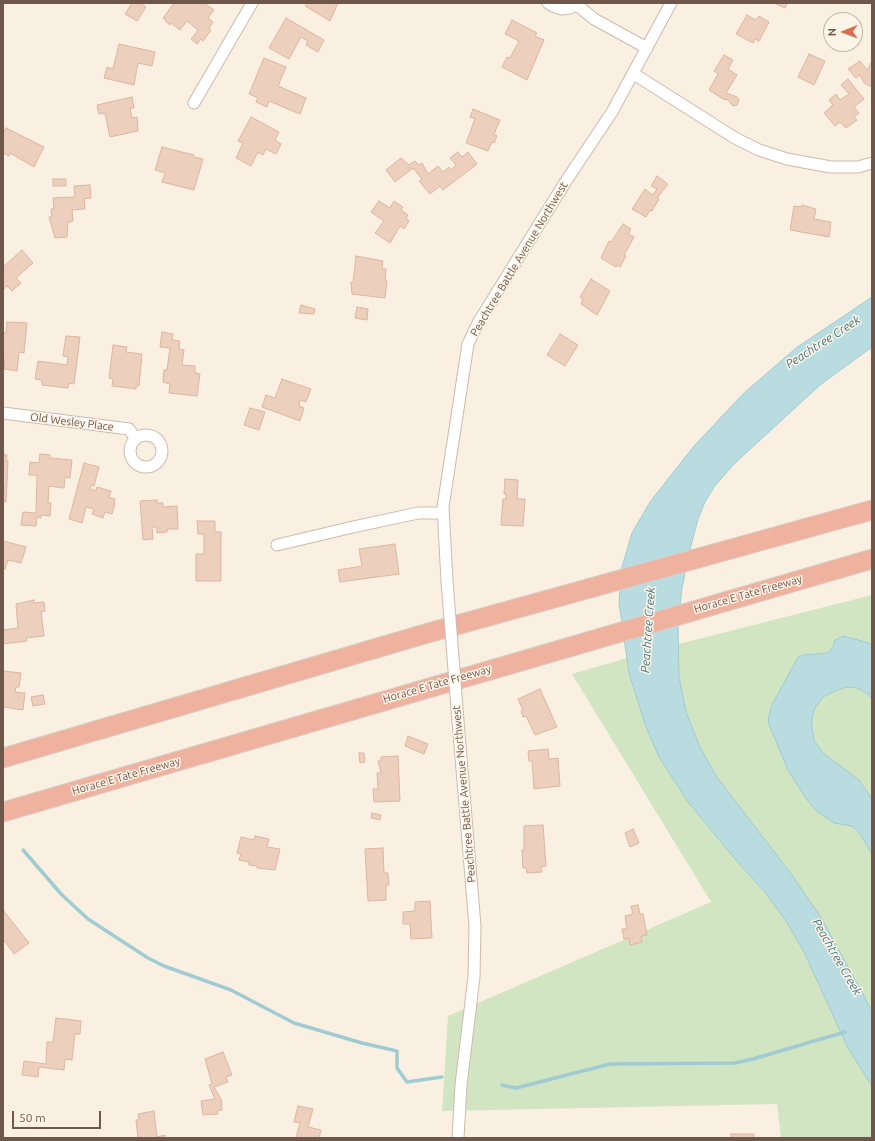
<!DOCTYPE html>
<html>
<head>
<meta charset="utf-8">
<style>
  body { margin:0 }
  #map { position:relative; width:875px; height:1141px; overflow:hidden; background:#faf0e2; font-family:Ubuntu,sans-serif }
  canvas { display:block }
  .frame { position:absolute; inset:0; border:4px solid #6f574b; pointer-events:none }
  .north { position:absolute; left:823px; top:12px; width:40px; height:40px; box-sizing:border-box; background:#fdf4e8; border:1px solid #c4b5a9; border-radius:50%; rotate:269deg; font-size:11px; font-weight:700; line-height:16px; text-align:center; color:#6f574b }
  .north::after { content:''; display:block; margin:auto; width:14px; height:18px; background:#d96e52; clip-path:polygon(50% 0,100% 100%,50% 72%,0 100%) }
  .scale { position:absolute; left:12px; top:1111px; width:89px; height:18px; box-sizing:border-box; border:2px solid #6f574b; border-top:0; padding-left:5px; font-size:12px; line-height:14px; white-space:nowrap; color:#6f574b; -webkit-text-stroke:3px #fdf4e8; paint-order:stroke }
</style>
</head>
<body>
<div id="map">
<canvas width="875" height="1141"></canvas>
<div class="frame"></div>
<div class="north">N</div>
<div class="scale">50 m</div>
</div>
<script>
const c = document.querySelector('canvas').getContext('2d');
c.lineJoin = 'round';
function fill(path, color) {
  c.fillStyle = color;
  c.fill(path, 'evenodd');
}
function poly(rows) {
  const path = new Path2D();
  for (const r of rows) {
    if (r.length === 3) {
      path.moveTo(r[0] + r[2], r[1]);
      path.arc(r[0], r[1], r[2], 0, 2 * Math.PI);
      continue;
    }
    path.moveTo(r[0], r[1]);
    for (let i = 2; i < r.length; i += 2) path.lineTo(r[i], r[i + 1]);
  }
  return path;
}
function strokePath(path, color, width, dash) {
  c.strokeStyle = color;
  c.lineWidth = width;
  c.lineCap = dash ? 'butt' : 'round';
  c.setLineDash(dash || []);
  c.stroke(path);
}
function label(font, color, halo, rows, align = 'center') {
  c.font = font + ' Ubuntu,sans-serif';
  c.lineWidth = 3;
  c.setLineDash([]);
  c.textBaseline = 'middle';
  c.strokeStyle = halo;
  c.fillStyle = color;
  for (const [text, x, y, turn = 0] of rows) {
    c.save();
    c.translate(x, y);
    c.rotate((+turn || 0) * Math.PI / 180);
    c.textAlign = isNaN(turn) ? turn : align;
    if (halo) c.strokeText(text, 0, 0);
    c.fillText(text, 0, 0);
    c.restore();
  }
}
fill(poly([
  [872,595,872,1138,781,1138,777,1104,442,1111,448,1016,711,902,572,674,655,650]
]), '#d1e5c2');
const water = poly([
  [872,297,872,347,820,385,734,464,714,487,705,502,698,519,689,553,682,588,678,623,679,677,686,712,699,745,716,776,792,875,822,919,872,1011,872,1086,848,1048,804,952,786,921,765,892,741,866,688,802,659,757,645,724,629,673,619,603,622,567,632,533,650,502,694,446,743,394,796,348,872,297],
  [844,636,872,644,872,699,868,694,857,688,847,687,835,691,823,697,815,708,812,717,812,728,814,740,823,753,859,780,872,799,872,854,859,832,852,826,834,823,819,813,807,800,788,770,768,722,771,707,798,657,804,655,828,653,833,647,835,640,844,636]
]);
fill(water, '#b9dce1');
strokePath(water, '#a0cbd2', 1);
strokePath(poly([
  [23,850,62,895,88,919,148,958,164,966,231,990,294,1023,362,1043,397,1051,397,1068,407,1082,442,1077],
  [502,1085,516,1088,610,1064,735,1063,753,1059,845,1032]
]), '#a0cbd2', 3.5);
const building = poly([
  [132,3,140,3,146,7,137,21,125,14,132,3],
  [174,3,204,3,214,10,208,18,213,22,209,28,211,30,203,41,201,39,197,44,191,39,198,30,187,21,180,30,171,23,170,25,165,21,166,19,163,18,174,3],
  [307,3,338,3,330,21,305,6,307,3],
  [774,3,787,3,785,8,774,3],
  [747,15,756,20,759,16,769,22,759,41,755,39,753,43,736,34,747,15],
  [286,18,324,40,318,52,306,45,308,41,301,37,289,59,269,48,286,18],
  [512,20,537,33,535,36,544,40,527,80,502,67,507,57,510,58,519,41,505,34,512,20],
  [119,44,155,52,152,66,138,63,134,85,104,78,107,67,113,69,119,44],
  [809,54,825,61,814,85,798,77,809,54],
  [724,55,733,60,728,69,737,75,726,93,737,97,739,100,737,105,733,106,728,100,723,99,709,90,718,74,714,71,724,55],
  [264,58,286,67,278,86,306,98,300,114,269,101,267,107,256,102,258,98,249,94,264,58],
  [860,61,867,70,872,61,872,87,864,83,860,75,856,78,848,69,860,61],
  [848,79,864,99,854,107,859,113,854,117,857,120,846,128,840,122,835,126,824,113,833,105,829,100,836,94,840,100,849,94,841,85,848,79],
  [132,97,134,108,130,108,132,118,137,117,138,131,110,137,105,113,99,114,97,105,132,97],
  [473,109,500,120,494,134,497,136,494,143,492,142,488,151,466,143,475,119,470,117,473,109],
  [251,117,279,132,275,140,281,144,276,154,266,149,263,155,258,152,251,166,236,158,243,143,238,141,251,117],
  [6,128,44,147,34,167,10,153,9,156,3,153,3,131,4,132,6,128],
  [162,147,194,155,194,157,203,159,194,190,162,182,165,173,155,170,162,147],
  [458,152,462,157,468,152,477,164,443,190,440,186,430,194,419,181,422,179,413,168,395,182,386,170,401,158,409,165,415,161,419,165,422,163,428,174,438,166,443,172,449,167,451,170,456,165,450,158,458,152],
  [657,176,668,184,657,198,659,199,652,211,650,210,646,217,632,209,645,189,653,195,657,189,651,186,657,176],
  [53,179,66,179,66,186,53,186,53,179],
  [90,185,91,198,84,199,85,209,72,210,73,221,68,222,67,237,55,238,49,217,52,217,51,209,54,209,53,198,75,197,74,186,90,185],
  [379,201,390,208,394,201,403,207,401,210,408,215,406,219,409,221,404,229,400,226,390,243,375,233,384,221,371,212,379,201],
  [802,205,816,209,814,219,831,222,829,237,790,230,794,206,802,207,802,205],
  [623,224,631,229,628,234,634,237,624,255,626,256,620,267,617,265,616,267,601,258,609,241,611,242,623,224],
  [22,250,33,263,16,278,21,283,12,291,7,286,3,290,3,267,22,250],
  [356,256,383,261,382,269,386,269,385,281,387,281,385,298,352,294,351,282,353,283,356,256],
  [591,279,610,291,597,315,581,304,583,299,580,297,591,279],
  [301,305,315,309,314,314,299,313,301,305],
  [357,307,368,309,367,320,355,318,357,307],
  [7,322,27,323,24,353,19,352,17,371,4,369,5,359,3,358,3,332,6,333,7,322],
  [162,332,173,334,172,340,180,341,179,349,184,350,182,365,195,366,195,373,200,374,197,396,169,393,170,384,163,382,164,370,167,370,170,348,160,347,162,332],
  [560,334,578,345,565,366,547,355,560,334],
  [66,336,80,337,74,384,69,383,68,388,42,385,42,380,35,379,38,361,67,365,68,357,63,356,66,336],
  [113,345,127,347,126,352,142,354,139,386,136,386,136,389,112,386,113,379,109,378,113,345],
  [282,379,311,389,306,402,300,400,299,406,304,408,300,421,262,407,266,395,275,398,282,379],
  [250,408,265,412,259,430,244,425,250,408],
  [3,454,7,455,6,461,8,461,6,502,3,502,3,454],
  [40,454,50,455,50,458,72,460,70,478,65,477,64,488,49,486,48,503,51,503,50,516,41,515,41,518,37,517,36,526,21,525,23,512,36,513,37,475,29,475,30,462,39,463,40,454],
  [84,463,99,467,94,486,91,485,90,489,96,491,97,487,111,491,109,497,115,499,114,502,115,503,112,514,105,512,103,518,92,514,94,509,86,507,82,523,69,519,84,463],
  [505,479,518,480,517,499,525,499,523,526,501,525,503,499,506,499,506,494,504,494,505,479],
  [157,500,157,503,163,503,163,507,177,506,178,529,167,529,167,532,157,533,157,527,152,527,153,539,143,540,140,501,157,500],
  [197,521,215,521,215,532,221,532,221,581,196,581,196,554,204,554,204,534,198,534,197,521],
  [3,541,26,547,21,563,8,560,5,569,3,568,3,541],
  [395,544,399,574,340,582,338,570,362,566,359,549,395,544],
  [34,600,34,603,44,602,45,611,41,612,44,636,26,638,27,641,3,644,3,630,18,628,16,604,34,600],
  [3,671,21,673,19,687,16,687,15,692,25,693,23,710,3,707,3,671],
  [540,689,557,727,535,735,526,716,523,717,521,711,523,710,518,699,540,689],
  [43,695,45,704,33,706,31,697,43,695],
  [408,736,428,744,424,754,405,746,408,736],
  [548,749,549,759,558,758,560,786,534,789,532,761,529,761,528,751,548,749],
  [359,753,364,753,365,762,360,763,359,753],
  [398,756,400,801,374,802,373,789,378,789,377,773,381,773,378,761,381,761,381,757,398,756],
  [372,813,381,815,380,820,371,818,372,813],
  [543,825,546,866,541,867,542,872,527,873,526,868,523,868,522,850,524,850,524,826,543,825],
  [633,829,639,843,630,847,625,833,633,829],
  [255,836,269,839,267,847,280,849,275,870,257,868,257,866,249,865,249,862,239,860,241,854,237,853,241,837,254,840,255,836],
  [383,848,384,873,388,873,389,885,386,885,386,900,368,901,365,849,383,848],
  [430,901,432,938,411,939,410,924,403,924,403,912,415,911,415,902,430,901],
  [638,905,640,914,643,914,647,935,641,936,642,942,630,945,629,938,624,939,622,929,627,929,625,916,633,914,631,906,638,905],
  [3,910,29,943,14,954,3,939,3,910],
  [56,1018,81,1021,80,1034,75,1034,72,1060,65,1059,64,1070,39,1067,38,1077,22,1075,24,1061,46,1064,47,1042,53,1042,56,1018],
  [223,1052,232,1075,226,1077,228,1082,214,1087,221,1099,222,1110,217,1111,218,1114,203,1115,201,1101,215,1099,209,1085,212,1084,205,1059,223,1052],
  [298,1106,313,1109,308,1127,321,1130,319,1138,296,1138,300,1123,294,1122,298,1106],
  [154,1111,157,1137,165,1135,165,1138,138,1138,136,1120,139,1120,138,1114,154,1111],
  [731,1134,754,1134,754,1138,731,1138,731,1134]
]);
fill(building, '#eccfbc');
strokePath(building, '#ddb59e', 1);
const minor = poly([
  [548,3,555,7,562,9,570,8,578,3],
  [577,5,594,19,647,48],
  [634,74,735,138,759,150,787,159,831,167,858,167,872,163],
  [194,103,252,3],
  [3,413,129,429,136,439],
  [146,451,16],
  [277,545,353,527,418,513,443,513],
  [447,581,443,507,468,344,478,323,566,181,612,112,671,3],
  [458,721,475,926,474,977,461,1085,458,1138]
]);
const motorway = poly([
  [3,758,428,633,872,510],
  [3,812,872,559]
]);
strokePath(minor, '#ccbaad', 13);
strokePath(motorway, '#d7d0cd', 21);
strokePath(minor, '#fff', 11);
strokePath(motorway, '#efb29e', 19);
const minorBridge = poly([
  [447,581,458,721]
]);
strokePath(minorBridge, '#ccbaad', 13, []);
strokePath(minorBridge, '#fff', 11);
label('11px', '#6f574b', '#fdf4e8', [
  ["Peachtree Battle Avenue Northwest",519,259,-59],
  ["Old Wesley Place",72,422,7],
  ["Horace E Tate Freeway",748,594,-16],
  ["Horace E Tate Freeway",437,684,-16],
  ["Horace E Tate Freeway",126,776,-16],
  ["Peachtree Battle Avenue Northwest",464,794,-95]
]);
label('italic 12px', '#477880', '#fdf4e8', [
  ["Peachtree Creek",823,342,-33],
  ["Peachtree Creek",648,630,-86],
  ["Peachtree Creek",837,957,60]
]);
</script>
</body>
</html>
